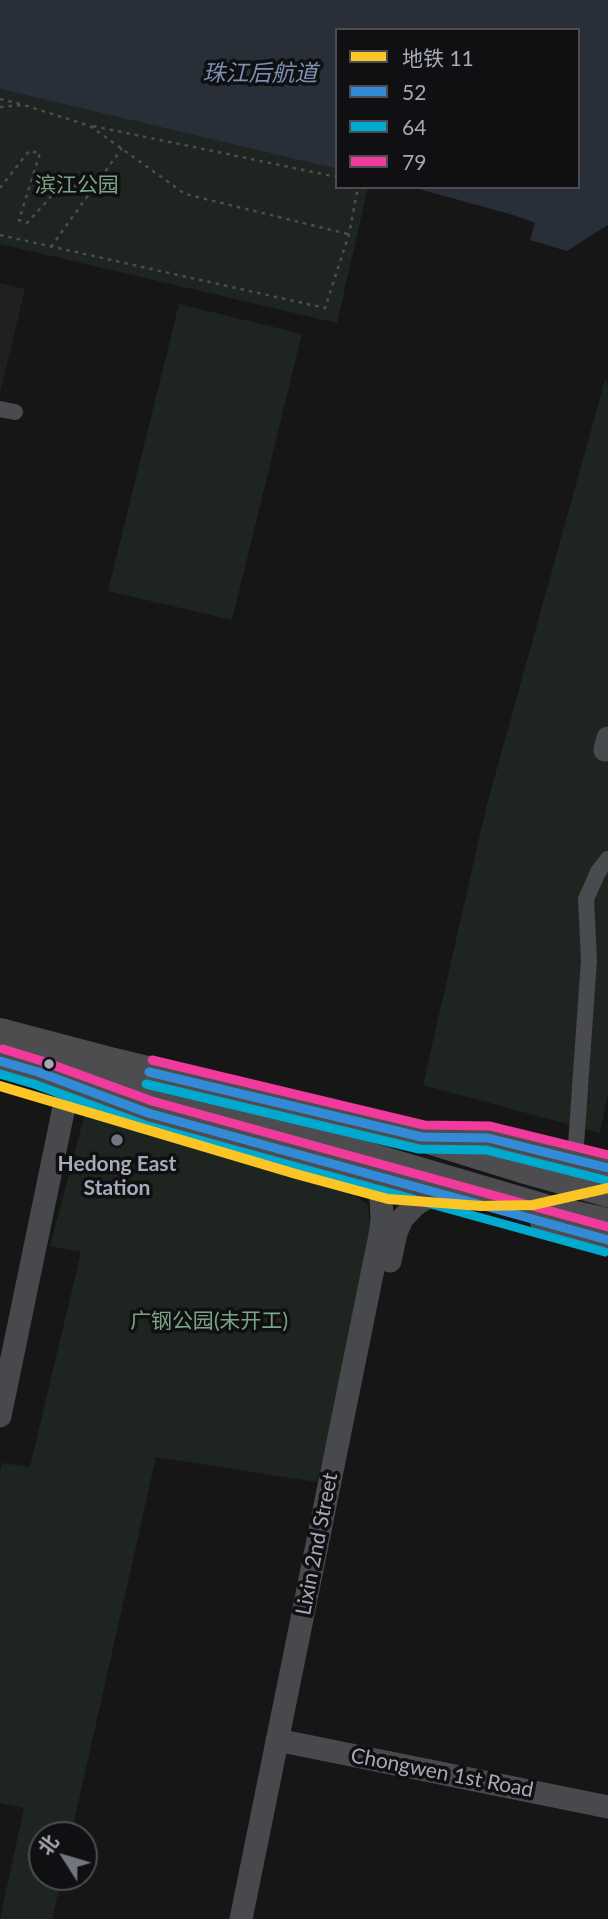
<!DOCTYPE html>
<html>
<head>
<meta charset="utf-8">
<style>
  body { margin:0 }
  #map { position:relative; width:608px; height:1919px; overflow:hidden; background:#161616; font-family:Lato,"Noto Sans SC",sans-serif }
  canvas { display:block }
  .legend { position:absolute; left:335px; top:28px; width:245px; height:161px; box-sizing:border-box; background:#101012; border:2px solid #4c4d54; margin:0; padding:9px 12px; list-style:none; font-size:21px; color:#a6a9b7 }
  .legend li { display:flex; align-items:center; gap:14px; height:35px }
  .legend b { width:35px; border:2px solid #4c4d54 }
  .north { position:absolute; left:28px; top:1821px; width:70px; height:70px; box-sizing:border-box; background:#101012; border:2px solid #4c4d54; border-radius:50%; rotate:307deg; font-size:19px; font-weight:700; line-height:28px; text-align:center; color:#a6a9b7 }
  .north::after { content:''; display:block; margin:auto; width:24px; height:32px; background:#74767f; clip-path:polygon(50% 0,100% 100%,50% 72%,0 100%) }
</style>
</head>
<body>
<div id="map">
<canvas width="608" height="1919"></canvas>
<ul class="legend">
<li><b style="height:9px;background:#fac525"></b>地铁 11</li>
<li><b style="height:9px;background:#338bd7"></b>52</li>
<li><b style="height:9px;background:#00a9ce"></b>64</li>
<li><b style="height:9px;background:#f13a9d"></b>79</li>
</ul>
<div class="north">北</div>
</div>
<script>
const c = document.querySelector('canvas').getContext('2d');
c.lineJoin = 'round';
function fill(path, color) {
  c.fillStyle = color;
  c.fill(path, 'evenodd');
}
function poly(rows) {
  const path = new Path2D();
  for (const r of rows) {
    path.moveTo(r[0], r[1]);
    for (let i = 2; i < r.length; i += 2) path.lineTo(r[i], r[i + 1]);
  }
  return path;
}
function strokePath(path, color, width, dash) {
  c.strokeStyle = color;
  c.lineWidth = width;
  c.lineCap = dash ? 'butt' : 'round';
  c.setLineDash(dash || []);
  c.stroke(path);
}
function label(font, color, halo, rows, align = 'center') {
  c.font = font + ' Lato,"Noto Sans SC",sans-serif';
  c.lineWidth = 7;
  c.setLineDash([]);
  c.textBaseline = 'middle';
  c.strokeStyle = halo;
  c.fillStyle = color;
  for (const [text, x, y, turn = 0] of rows) {
    c.save();
    c.translate(x, y);
    c.rotate((+turn || 0) * Math.PI / 180);
    c.textAlign = isNaN(turn) ? turn : align;
    if (halo) c.strokeText(text, 0, 0);
    c.fillText(text, 0, 0);
    c.restore();
  }
}
fill(poly([
  [0,283,25,289,0,393]
]), '#202022');
fill(poly([
  [0,89,337,169,337,187,368,187,337,323,0,244],
  [179,304,302,334,232,620,108,591],
  [605,380,608,385,608,1094,600,1133,423,1085,486,808],
  [89,1098,320,1170,368,1205,371,1243,317,1482,156,1457,71,1835,42,1835,42,1877,62,1877,52,1919,0,1919,24,1808,0,1803,0,1472,2,1463,30,1467,81,1252,50,1246]
]), '#1e2520');
fill(poly([
  [0,0,608,0,608,225,567,251,530,240,535,223,513,215,412,187,578,187,578,30,337,30,337,169,0,89]
]), '#282f38');
strokePath(poly([
  [0,99,21,104],
  [0,107,24,105,90,126,185,194,348,234],
  [93,126,337,177],
  [0,188,29,151,40,153,19,220,27,223,66,180,88,195],
  [0,235,325,308,349,234,358,187],
  [51,247,122,148]
]), '#4c4c51', 2.5, [3.5, 5]);
strokePath(poly([
  [0,409,15,412],
  [575,1159,589,960,586,899,598,872,608,859]
]), '#4a4b4f', 16);
strokePath(poly([
  [605,750,608,738],
  [390,1261,396,1233,402,1219,415,1205,436,1192],
  [0,1416,69,1083],
  [277,1740,608,1807],
  [241,1919,381,1230,382,1218,381,1198,377,1189,365,1172]
]), '#48494d', 23);
strokePath(poly([
  [86,1090,148,1113,405,1183],
  [438,1137,488,1138,608,1168],
  [543,1222,608,1240]
]), '#4c4c51', 26);
strokePath(poly([
  [0,1033,110,1062,422,1137,522,1168,608,1192],
  [0,1061,38,1072,154,1094,548,1210,608,1223]
]), '#4d4d50', 30);
strokePath(poly([
  [0,1061,38,1072,148,1113,608,1240],
  [149,1072,422,1137,488,1138,608,1168]
]), '#338bd7', 9);
strokePath(poly([
  [0,1074,34,1084,145,1125,605,1252],
  [146,1084,419,1149,486,1150,605,1180]
]), '#00a9ce', 9);
strokePath(poly([
  [3,1049,42,1061,152,1101,608,1227],
  [152,1060,424,1125,490,1126,608,1155]
]), '#f13a9d', 9);
strokePath(poly([
  [0,1086,296,1174,388,1199,481,1206,533,1205,608,1188]
]), '#fac525', 10);
for (const [x, y, r, color] of [
  [49,1064,6,"#a6a9b7"],
  [117,1140,7,"#74767f"]
]) {
  const dot = new Path2D();
  dot.arc(x, y, r, 0, 2 * Math.PI);
  c.fillStyle = color;
  c.fill(dot);
  strokePath(dot, '#101012', 2.5);
}
label('21px', '#7ca385', '#101012', [
  ["滨江公园",77,185],
  ["广钢公园(未开工)",209,1321]
]);
label('bold 21px', '#a6a9b7', '#101012', [
  ["Hedong East",117,1164],
  ["Station",117,1188]
]);
label('21px', '#a6a9b7', '#101012', [
  ["Lixin 2nd Street",317,1544,-79],
  ["Chongwen 1st Road",442,1773,11]
]);
label('italic 23px', '#7c90b4', '#101012', [
  ["珠江后航道",260,74]
]);
</script>
</body>
</html>
